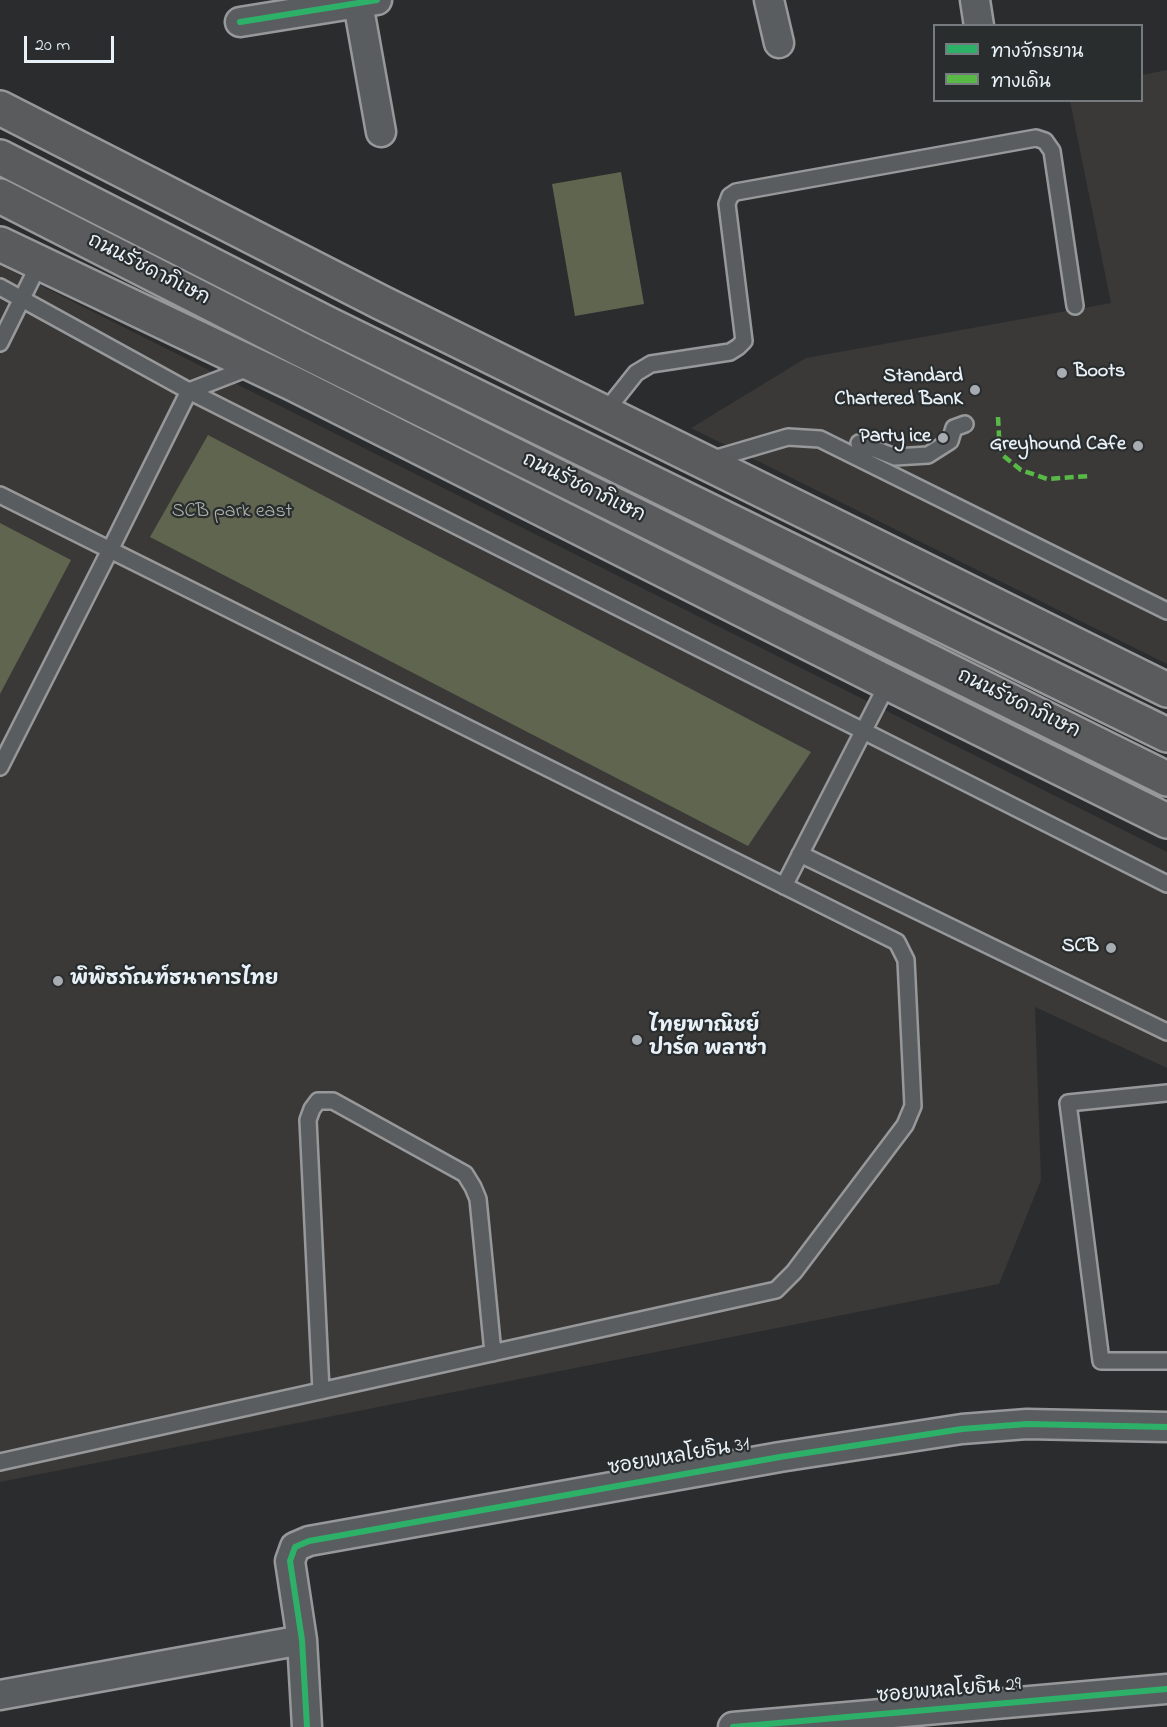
<!DOCTYPE html>
<html>
<head>
<meta charset="utf-8">
<style>
  body { margin:0 }
  #map { position:relative; width:1167px; height:1727px; overflow:hidden; background:#2b2c2d; font-family:"Indie Flower","Playpen Sans Thai",sans-serif }
  canvas { display:block }
  .legend { position:absolute; left:933px; top:24px; width:210px; height:78px; box-sizing:border-box; background:#2a2d2e; border:2px solid #767b7f; margin:0; padding:8px 10px; list-style:none; font-size:18px; color:#e8f1f8 }
  .legend li { display:flex; align-items:center; gap:12px; height:30px }
  .legend b { width:30px; border:2px solid #767b7f }
  .scale { position:absolute; left:24px; top:36px; width:90px; height:27px; box-sizing:border-box; border:3px solid #e8f1f8; border-top:0; padding-left:8px; font-size:18px; line-height:21px; white-space:nowrap; color:#e8f1f8; -webkit-text-stroke:4px #2a2d2e; paint-order:stroke }
</style>
</head>
<body>
<div id="map">
<canvas width="1167" height="1727"></canvas>
<ul class="legend">
<li><b style="height:8px;background:#2db169"></b>ทางจักรยาน</li>
<li><b style="height:8px;background:#58b947"></b>ทางเดิน</li>
</ul>
<div class="scale">20 m</div>
</div>
<script>
const c = document.querySelector('canvas').getContext('2d');
c.lineJoin = 'round';
function fill(path, color) {
  c.fillStyle = color;
  c.fill(path, 'evenodd');
}
function poly(rows) {
  const path = new Path2D();
  for (const r of rows) {
    path.moveTo(r[0], r[1]);
    for (let i = 2; i < r.length; i += 2) path.lineTo(r[i], r[i + 1]);
  }
  return path;
}
function strokePath(path, color, width, dash) {
  c.strokeStyle = color;
  c.lineWidth = width;
  c.lineCap = dash ? 'butt' : 'round';
  c.setLineDash(dash || []);
  c.stroke(path);
}
function label(font, color, halo, rows, align = 'center') {
  c.font = font + ' "Indie Flower","Playpen Sans Thai",sans-serif';
  c.lineWidth = 4.5;
  c.setLineDash([]);
  c.textBaseline = 'middle';
  c.strokeStyle = halo;
  c.fillStyle = color;
  for (const [text, x, y, turn = 0] of rows) {
    c.save();
    c.translate(x, y);
    c.rotate((+turn || 0) * Math.PI / 180);
    c.textAlign = isNaN(turn) ? turn : align;
    if (halo) c.strokeText(text, 0, 0);
    c.fillText(text, 0, 0);
    c.restore();
  }
}
fill(poly([
  [1167,70,1167,664,691,428,806,358,1111,303,1070,101,1142,100,1142,75],
  [0,265,1167,852,1167,1068,1035,1007,1041,1180,999,1284,0,1482]
]), '#3a3937');
fill(poly([
  [621,172,644,304,575,316,552,184],
  [208,435,811,752,748,846,150,537],
  [0,523,71,560,0,694]
]), '#5f654f');
const service = poly([
  [0,287,189,391,1167,884],
  [0,343,39,264],
  [605,412,636,373,651,364,730,352,738,347,744,341,727,204,730,196,736,192,1036,138,1045,141,1052,151,1075,306],
  [859,443,895,457,928,455,950,441,954,428,965,424],
  [710,460,788,437,820,439,1167,611],
  [0,495,897,942,906,960,913,1106,905,1125,794,1272,776,1290,0,1462],
  [0,767,110,550,189,391,251,367],
  [800,854,1167,1032],
  [784,886,888,683],
  [1167,1093,1068,1103,1101,1361,1167,1361],
  [321,1391,308,1120,312,1109,318,1101,333,1101,465,1174,473,1187,478,1199,493,1353]
]);
const minor = poly([
  [769,0,779,43],
  [975,0,979,26],
  [358,3,381,132],
  [240,22,377,0],
  [0,1695,302,1640],
  [307,1727,302,1640,290,1561,295,1547,309,1541,780,1457,962,1429,1027,1424,1167,1427],
  [733,1727,1167,1689]
]);
const primary = poly([
  [0,108,382,303,1167,690],
  [0,157,326,323,1167,735],
  [0,196,298,348,1167,779],
  [0,244,294,384,888,683,1167,821]
]);
strokePath(service, '#96989a', 20);
strokePath(minor, '#96989a', 33);
strokePath(primary, '#96989a', 38);
strokePath(service, '#5a5d60', 15);
strokePath(minor, '#5a5d60', 28);
strokePath(primary, '#5a5b5c', 33);
strokePath(poly([
  [998,417,999,436,1001,454,1021,470,1047,479,1089,476]
]), '#58b947', 4.5, [9, 4.5]);
strokePath(poly([
  [240,22,377,0],
  [307,1727,302,1640,290,1561,295,1547,309,1541,780,1457,962,1429,1027,1424,1167,1427],
  [733,1727,1167,1689]
]), '#2db169', 6);
for (const [x, y, r, color] of [
  [1062,373,6,"#a6acb1"],
  [975,390,6,"#a6acb1"],
  [943,438,6,"#a6acb1"],
  [1138,446,6,"#a6acb1"],
  [1111,948,6,"#a6acb1"],
  [58,981,6,"#a6acb1"],
  [637,1040,6,"#a6acb1"]
]) {
  const dot = new Path2D();
  dot.arc(x, y, r, 0, 2 * Math.PI);
  c.fillStyle = color;
  c.fill(dot);
  strokePath(dot, '#2a2d2e', 2);
}
label('20px', '#e8f1f8', '#2a2d2e', [
  ["ถนนรัชดาภิเษก",148,271,27],
  ["ถนนรัชดาภิเษก",583,489,26],
  ["ถนนรัชดาภิเษก",1018,705,26],
  ["ซอยพหลโยธิน 31",679,1458,-10],
  ["ซอยพหลโยธิน 29",949,1692,-5]
]);
label('bold 20px', '#e8f1f8', '#2a2d2e', [
  ["Boots",1074,373,"left"],
  ["Standard",963,378],
  ["Chartered BanK",963,401],
  ["Party ice",931,438],
  ["Greyhound Cafe",1126,446],
  ["SCB",1099,948],
  ["พิพิธภัณฑ์ธนาคารไทย",70,981,"left"],
  ["ไทยพาณิชย์",649,1028,"left"],
  ["ปาร์ค พลาซ่า",649,1051,"left"]
], 'right');
label('20px', '#aeb6ae', '#2a2d2e', [
  ["SCB park east",232,513]
]);
</script>
</body>
</html>
